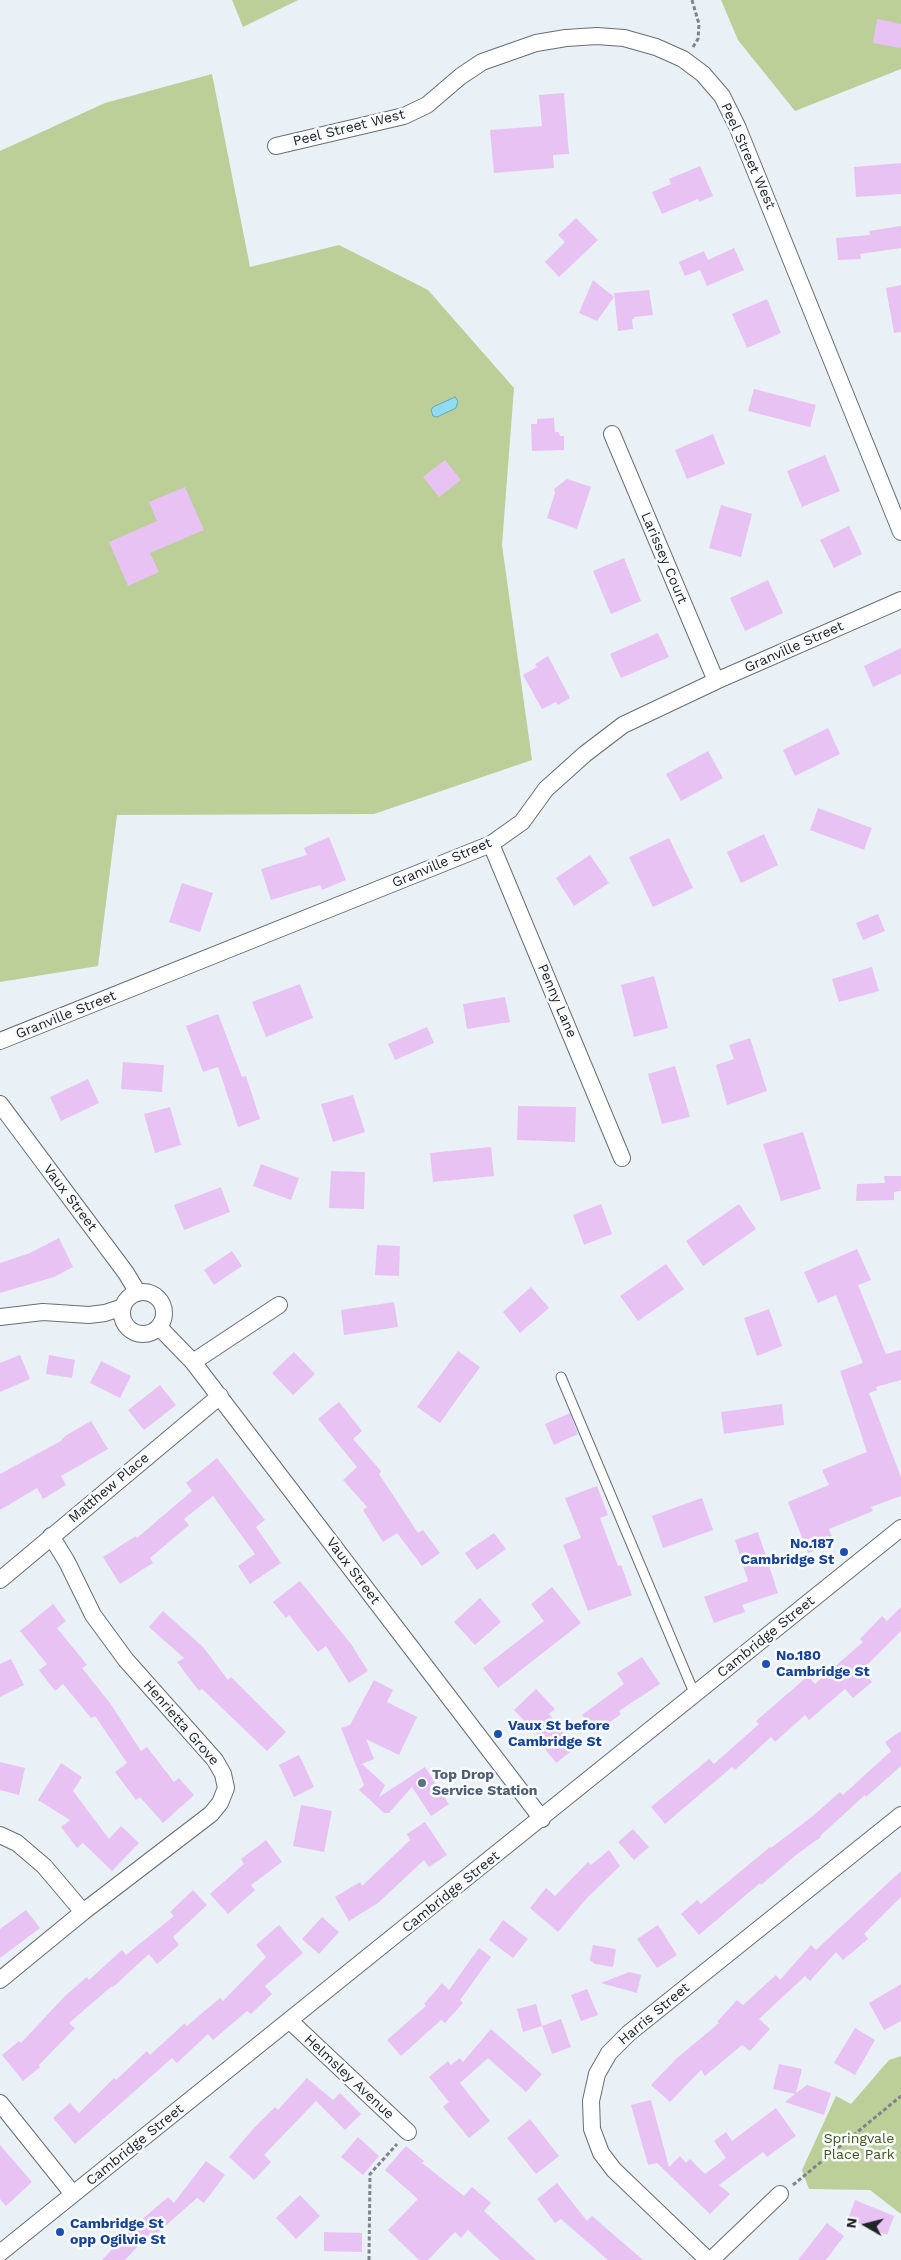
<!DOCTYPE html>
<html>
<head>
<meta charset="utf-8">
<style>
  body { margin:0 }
  #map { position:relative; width:901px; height:2260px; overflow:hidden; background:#e9f0f6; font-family:"Work Sans",sans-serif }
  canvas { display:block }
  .north { position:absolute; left:841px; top:2200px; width:50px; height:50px; -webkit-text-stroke:4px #f9fcff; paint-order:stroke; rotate:278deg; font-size:14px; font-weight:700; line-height:20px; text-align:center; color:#222527 }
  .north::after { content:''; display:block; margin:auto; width:18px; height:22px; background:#222527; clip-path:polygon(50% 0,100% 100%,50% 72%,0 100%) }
</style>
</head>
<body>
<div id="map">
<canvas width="901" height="2260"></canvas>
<div class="north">N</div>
</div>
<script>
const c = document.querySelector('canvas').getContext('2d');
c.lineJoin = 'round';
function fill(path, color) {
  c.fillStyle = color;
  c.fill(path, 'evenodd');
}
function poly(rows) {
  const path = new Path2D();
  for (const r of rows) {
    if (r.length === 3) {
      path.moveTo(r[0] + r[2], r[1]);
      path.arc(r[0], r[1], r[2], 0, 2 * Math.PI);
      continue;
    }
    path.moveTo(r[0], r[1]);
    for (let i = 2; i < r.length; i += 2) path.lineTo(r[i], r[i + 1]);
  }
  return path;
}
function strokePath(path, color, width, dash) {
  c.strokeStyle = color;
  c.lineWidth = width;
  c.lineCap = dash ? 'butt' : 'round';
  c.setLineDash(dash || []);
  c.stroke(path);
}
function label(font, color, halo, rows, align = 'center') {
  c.font = font + ' "Work Sans",sans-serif';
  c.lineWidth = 5;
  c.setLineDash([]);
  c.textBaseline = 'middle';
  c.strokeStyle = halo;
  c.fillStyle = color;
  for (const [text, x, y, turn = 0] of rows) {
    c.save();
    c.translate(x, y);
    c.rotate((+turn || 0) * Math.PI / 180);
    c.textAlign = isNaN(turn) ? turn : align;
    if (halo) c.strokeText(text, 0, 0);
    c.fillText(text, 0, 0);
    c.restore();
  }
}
fill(poly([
  [232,0,298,0,243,27],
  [721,0,901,0,901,69,795,111,738,40],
  [212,74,250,267,339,245,428,290,514,388,502,545,532,760,374,814,117,815,98,966,0,982,0,151,105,103],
  [901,2056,901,2214,870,2190,809,2189,802,2170,836,2096,851,2104,889,2060]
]), '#bccf99');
const water = poly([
  [455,397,458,401,456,408,437,417,433,416,431,410,433,407,455,397]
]);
fill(water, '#90dcf0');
strokePath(water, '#6fa5b4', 1);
fill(poly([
  [877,19,901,24,901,48,873,43],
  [564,93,569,154,553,155,554,168,494,173,490,130,542,126,539,95],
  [901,163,901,194,856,197,854,167],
  [700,166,713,196,699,202,698,199,662,214,652,192,671,184,669,179],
  [576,218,598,240,559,277,545,262,565,242,558,235],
  [901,226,901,248,860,254,861,259,838,260,836,238,870,235,869,231],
  [734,248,744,270,707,286,700,270,685,276,679,262,704,251,708,260],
  [593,280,614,297,597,321,579,313],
  [901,285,901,332,894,333,886,288],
  [649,290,653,315,634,317,634,319,632,319,633,329,618,331,614,293],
  [767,299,781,333,747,348,732,314],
  [754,389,816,405,810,427,748,411],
  [554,418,555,432,559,432,560,436,564,436,564,450,532,451,531,424,537,424,537,419],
  [713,434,725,464,687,479,675,450],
  [825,455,840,491,802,507,787,471],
  [445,460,461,480,439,497,423,477],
  [567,479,591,487,577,529,547,518,555,493,554,489],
  [185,487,204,530,150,553,159,572,128,586,109,542,157,521,149,502],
  [721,505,752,514,741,557,709,548],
  [849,526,862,554,834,568,820,540],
  [624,558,641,601,611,614,593,571],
  [768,580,783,613,745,631,730,598],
  [658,633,669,657,621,678,610,654],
  [901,648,901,674,873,687,864,666],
  [548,656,570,698,558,705,556,702,542,709,523,675,537,667,535,664],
  [828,728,840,754,795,776,783,750],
  [708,751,723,778,681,801,666,774],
  [818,808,872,828,864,850,810,830],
  [764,834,778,865,741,883,727,852],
  [329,837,346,880,322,890,320,885,271,900,261,869,307,855,304,848],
  [669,838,693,888,653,907,629,857],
  [590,855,609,883,574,906,556,878],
  [182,883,213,893,200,932,169,922],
  [878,914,885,931,863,940,856,923],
  [872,967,879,991,839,1002,832,979],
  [654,976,668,1028,634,1037,621,985],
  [300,984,313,1018,266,1037,252,1002],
  [505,997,510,1022,467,1029,463,1004],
  [218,1014,242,1077,246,1076,260,1119,238,1127,218,1067,203,1072,186,1026],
  [427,1027,434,1043,395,1060,388,1044],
  [750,1038,767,1091,727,1105,716,1065,734,1059,729,1045],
  [123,1062,164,1065,162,1092,121,1089],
  [675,1066,690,1117,662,1124,648,1074],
  [88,1079,99,1103,61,1121,50,1097],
  [353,1095,365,1132,333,1142,321,1104],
  [518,1106,576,1107,575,1142,517,1140],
  [170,1107,181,1145,155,1153,144,1114],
  [803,1132,821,1189,781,1201,763,1144],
  [491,1147,494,1176,433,1182,430,1153],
  [261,1164,299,1178,291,1200,253,1186],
  [331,1171,365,1172,364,1209,329,1208],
  [884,1176,901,1176,901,1191,894,1192,894,1200,856,1201,857,1184,885,1183],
  [221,1187,230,1212,184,1230,174,1205],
  [601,1204,612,1234,584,1245,573,1215],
  [739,1204,756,1229,703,1266,686,1241],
  [59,1238,73,1267,54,1277,0,1293,0,1263,30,1253],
  [377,1245,400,1246,399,1276,375,1275],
  [857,1249,871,1280,858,1285,886,1354,901,1350,901,1380,876,1387,877,1390,869,1393,901,1477,901,1496,871,1507,873,1511,829,1529,834,1543,808,1553,788,1502,829,1485,822,1470,867,1452,840,1371,863,1363,836,1295,818,1303,804,1272],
  [232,1251,242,1266,214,1285,204,1270],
  [666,1264,684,1289,638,1321,620,1296],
  [531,1287,549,1308,520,1333,503,1312],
  [394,1302,398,1327,344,1335,341,1310],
  [769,1309,782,1346,757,1356,744,1318],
  [458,1351,480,1367,440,1423,417,1407],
  [294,1352,315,1374,293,1395,272,1373],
  [20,1355,30,1379,0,1392,0,1363],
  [49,1355,75,1360,72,1378,46,1374],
  [101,1361,131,1376,120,1398,90,1383],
  [160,1385,176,1405,144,1430,128,1410],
  [339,1402,362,1431,353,1439,381,1471,379,1474,418,1533,423,1530,440,1553,422,1566,397,1533,383,1542,363,1510,367,1507,343,1480,357,1467,318,1419],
  [782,1404,784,1425,724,1434,721,1412],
  [570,1413,578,1434,554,1445,545,1424],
  [91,1421,108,1449,61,1476,66,1485,43,1499,37,1488,0,1510,0,1474,61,1441,65,1436],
  [217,1458,265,1520,256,1527,281,1563,250,1584,238,1566,255,1554,213,1496,184,1519,189,1525,150,1558,153,1563,120,1584,103,1557,136,1536,137,1538,192,1491,186,1483],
  [597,1486,608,1515,600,1518,618,1566,621,1565,632,1595,588,1611,563,1545,581,1538,565,1498],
  [702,1498,713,1530,663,1548,652,1516],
  [758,1532,778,1593,742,1605,745,1612,714,1623,704,1597,748,1581,735,1540],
  [494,1533,506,1549,477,1570,465,1553],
  [300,1581,351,1644,368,1671,349,1683,326,1646,318,1652,289,1615,286,1618,273,1602],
  [552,1587,581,1623,498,1688,483,1668,544,1621,531,1604],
  [480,1598,501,1622,475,1645,454,1622],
  [53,1604,66,1621,57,1628,87,1665,82,1668,110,1703,141,1751,147,1747,174,1782,179,1778,194,1795,163,1823,140,1797,136,1800,115,1772,127,1763,95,1716,91,1718,63,1684,55,1691,39,1670,47,1664,20,1631],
  [901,1607,901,1631,862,1670,872,1682,853,1698,845,1689,809,1720,805,1715,775,1742,771,1737,735,1770,732,1767,665,1824,651,1807,709,1759,714,1764,759,1724,756,1721,808,1676,815,1684,863,1642,860,1639,882,1616,887,1621],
  [163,1611,203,1647,228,1680,231,1677,286,1732,267,1751,202,1689,199,1691,177,1662,184,1658,149,1627],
  [642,1657,660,1684,619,1711,621,1714,595,1733,582,1715,624,1684,617,1673],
  [11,1659,24,1685,0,1697,0,1664],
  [374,1680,393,1690,387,1702,417,1717,399,1755,366,1739,374,1759,362,1764,385,1785,379,1797,425,1767,449,1804,431,1816,412,1787,389,1813,384,1813,359,1790,364,1785,341,1728,350,1725],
  [536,1689,555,1709,549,1714,575,1748,556,1763,538,1740,541,1738,514,1710],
  [901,1731,901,1766,866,1797,865,1795,820,1836,821,1837,796,1855,761,1885,760,1883,699,1935,681,1914,697,1900,701,1904,770,1847,771,1848,814,1815,840,1792,843,1795,891,1751,885,1742],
  [299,1755,314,1787,294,1797,279,1765],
  [0,1762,25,1768,19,1795,0,1790],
  [61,1763,82,1777,73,1791,109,1839,121,1826,139,1843,112,1871,83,1843,77,1848,61,1827,70,1820,38,1800],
  [301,1805,332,1811,324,1852,293,1846],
  [425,1822,447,1855,429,1867,424,1860,378,1903,349,1921,335,1897,360,1882,362,1886,410,1840,407,1834],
  [633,1829,649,1847,634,1860,618,1842],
  [266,1840,282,1862,251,1885,255,1890,228,1914,210,1894,244,1864,241,1859],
  [609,1850,620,1866,587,1898,558,1932,530,1908,546,1888,555,1896,588,1862,591,1865],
  [901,1871,901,1897,864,1934,868,1939,843,1960,836,1952,810,1981,805,1976,759,2019,770,2029,750,2051,742,2045,705,2076,701,2070,670,2102,651,2085,677,2058,719,2023,717,2022,737,2000,743,2005,776,1975,780,1980,811,1945,816,1950],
  [193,1890,207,1905,173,1937,179,1945,157,1964,149,1954,113,1987,112,1986,69,2023,75,2028,39,2065,40,2067,23,2081,2,2055,19,2041,21,2043,65,1996,87,1977,89,1980,122,1950,126,1955,174,1916,170,1912],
  [26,1910,40,1928,0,1958,0,1929],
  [322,1917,339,1932,319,1954,302,1939],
  [503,1920,528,1939,513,1958,489,1940],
  [279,1925,303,1953,265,1986,272,1994,251,2014,247,2011,213,2040,208,2034,177,2063,172,2058,75,2144,53,2118,70,2103,79,2113,114,2078,116,2080,147,2051,150,2055,185,2023,187,2026,220,1998,223,2001,266,1957,256,1945],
  [658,1925,677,1955,657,1968,637,1939],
  [593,1945,616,1949,613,1967,595,1964,590,1960],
  [479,1948,491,1957,460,2000,463,2003,445,2023,441,2020,401,2056,387,2040,426,2006,424,2004,442,1983,449,1990],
  [629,1972,641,1975,637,1993,601,1983],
  [901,1984,901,2021,884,2030,869,2003],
  [587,1989,598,2015,581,2021,571,1995],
  [536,2004,542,2026,523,2032,517,2009],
  [561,2019,571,2047,552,2054,542,2026],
  [855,2028,875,2040,855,2075,834,2063],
  [491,2029,542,2074,526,2092,488,2058,469,2075,460,2083,490,2121,469,2138,443,2107,449,2102,429,2077,448,2061,451,2065,460,2058,463,2062],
  [779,2064,802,2069,796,2093,807,2085,831,2093,824,2115,785,2102,795,2094,773,2089],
  [307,2078,333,2100,340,2093,361,2114,345,2130,316,2101,264,2155,271,2162,254,2180,229,2157,254,2128,275,2107,278,2110],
  [651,2100,669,2167,680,2156,686,2163,690,2159,705,2174,726,2158,714,2141,726,2132,732,2141,776,2108,796,2136,767,2157,763,2152,719,2185,730,2194,710,2214,657,2163,648,2165,631,2105],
  [530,2119,559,2156,536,2174,507,2138],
  [358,2137,379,2156,363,2175,341,2157],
  [0,2145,32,2182,6,2206,0,2199],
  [406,2146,424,2161,422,2163,464,2196,472,2187,491,2203,484,2211,536,2260,500,2260,468,2230,461,2238,455,2232,428,2260,419,2260,388,2230,418,2199,385,2170],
  [206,2161,225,2175,204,2203,197,2198,154,2236,151,2232,125,2260,102,2260,131,2229,168,2197,174,2203],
  [557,2183,587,2221,592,2216,643,2260,608,2260,561,2219,555,2223,537,2199],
  [300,2195,320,2216,296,2239,276,2218],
  [855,2200,894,2216,887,2235,848,2219],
  [827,2223,844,2236,826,2260,798,2260],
  [324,2232,362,2233,362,2252,324,2251]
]), '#e9c2f4');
const lane = poly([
  [561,1377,695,1695]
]);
const street = poly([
  [276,146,404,116,427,105,461,76,482,62,536,43,566,38,597,36,624,38,656,47,683,59,703,74,722,96,737,126,901,532],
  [612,434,716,681],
  [491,844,622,1158],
  [0,1041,491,844,522,822,546,789,585,754,623,725,716,681,901,600],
  [0,1104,126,1273,138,1293],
  [143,1313,21],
  [0,1317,43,1312,89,1315,105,1313,123,1307],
  [159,1327,193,1362,542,1819],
  [193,1362,279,1305],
  [0,1580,220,1396],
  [0,1835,17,1843,44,1866,83,1912],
  [0,1980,83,1912,211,1814,220,1803,226,1788,223,1774,215,1760,126,1660,93,1615,67,1562,51,1536],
  [290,2021,408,2132],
  [0,2103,73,2194],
  [0,2253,901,1528],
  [708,2260,614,2170,601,2153,592,2129,591,2101,597,2074,609,2053,629,2033,901,1815],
  [711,2260,780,2194]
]);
strokePath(lane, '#686e74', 11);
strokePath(street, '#686e74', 18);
strokePath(poly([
  [692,0,699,24,698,39,693,47],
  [793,2185,901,2096],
  [369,2260,370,2174,397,2144]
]), '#7f8488', 3, [4, 2.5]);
strokePath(lane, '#fff', 9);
strokePath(street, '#fff', 16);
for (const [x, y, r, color] of [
  [844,1552,5,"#1a4fb4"],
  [766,1664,5,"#1a4fb4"],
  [498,1734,5,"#1a4fb4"],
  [422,1783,5,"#5c6f8a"],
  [60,2232,5,"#1a4fb4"]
]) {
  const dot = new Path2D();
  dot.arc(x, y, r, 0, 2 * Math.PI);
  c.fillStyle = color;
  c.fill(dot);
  strokePath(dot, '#f9fcff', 2);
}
label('14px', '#222527', '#f9fcff', [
  ["Peel Street West",349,128,-14],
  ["Peel Street West",748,156,66],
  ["Larissey Court",664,558,67],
  ["Granville Street",794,647,-24],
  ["Granville Street",442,863,-23],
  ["Penny Lane",557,1001,67],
  ["Granville Street",66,1015,-22],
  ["Vaux Street",70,1198,53],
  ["Matthew Place",109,1488,-40],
  ["Vaux Street",353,1571,53],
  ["Cambridge Street",766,1637,-39],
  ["Henrietta Grove",181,1723,49],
  ["Cambridge Street",451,1892,-39],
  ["Harris Street",654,2014,-40],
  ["Helmsley Avenue",349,2077,43],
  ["Cambridge Street",135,2145,-39]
]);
label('bold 14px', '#164399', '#f9fcff', [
  ["No.187",834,1544,"right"],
  ["Cambridge St",834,1560,"right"],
  ["No.180",776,1656],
  ["Cambridge St",776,1672],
  ["Vaux St before",508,1726],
  ["Cambridge St",508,1742],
  ["Cambridge St",70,2224],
  ["opp Ogilvie St",70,2240]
], 'left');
label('bold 14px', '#4e5e75', '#f9fcff', [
  ["Top Drop",432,1775],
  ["Service Station",432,1791]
], 'left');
label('14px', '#455619', '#f9fcff', [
  ["Springvale",859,2139],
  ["Place Park",859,2155]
]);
</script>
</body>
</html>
